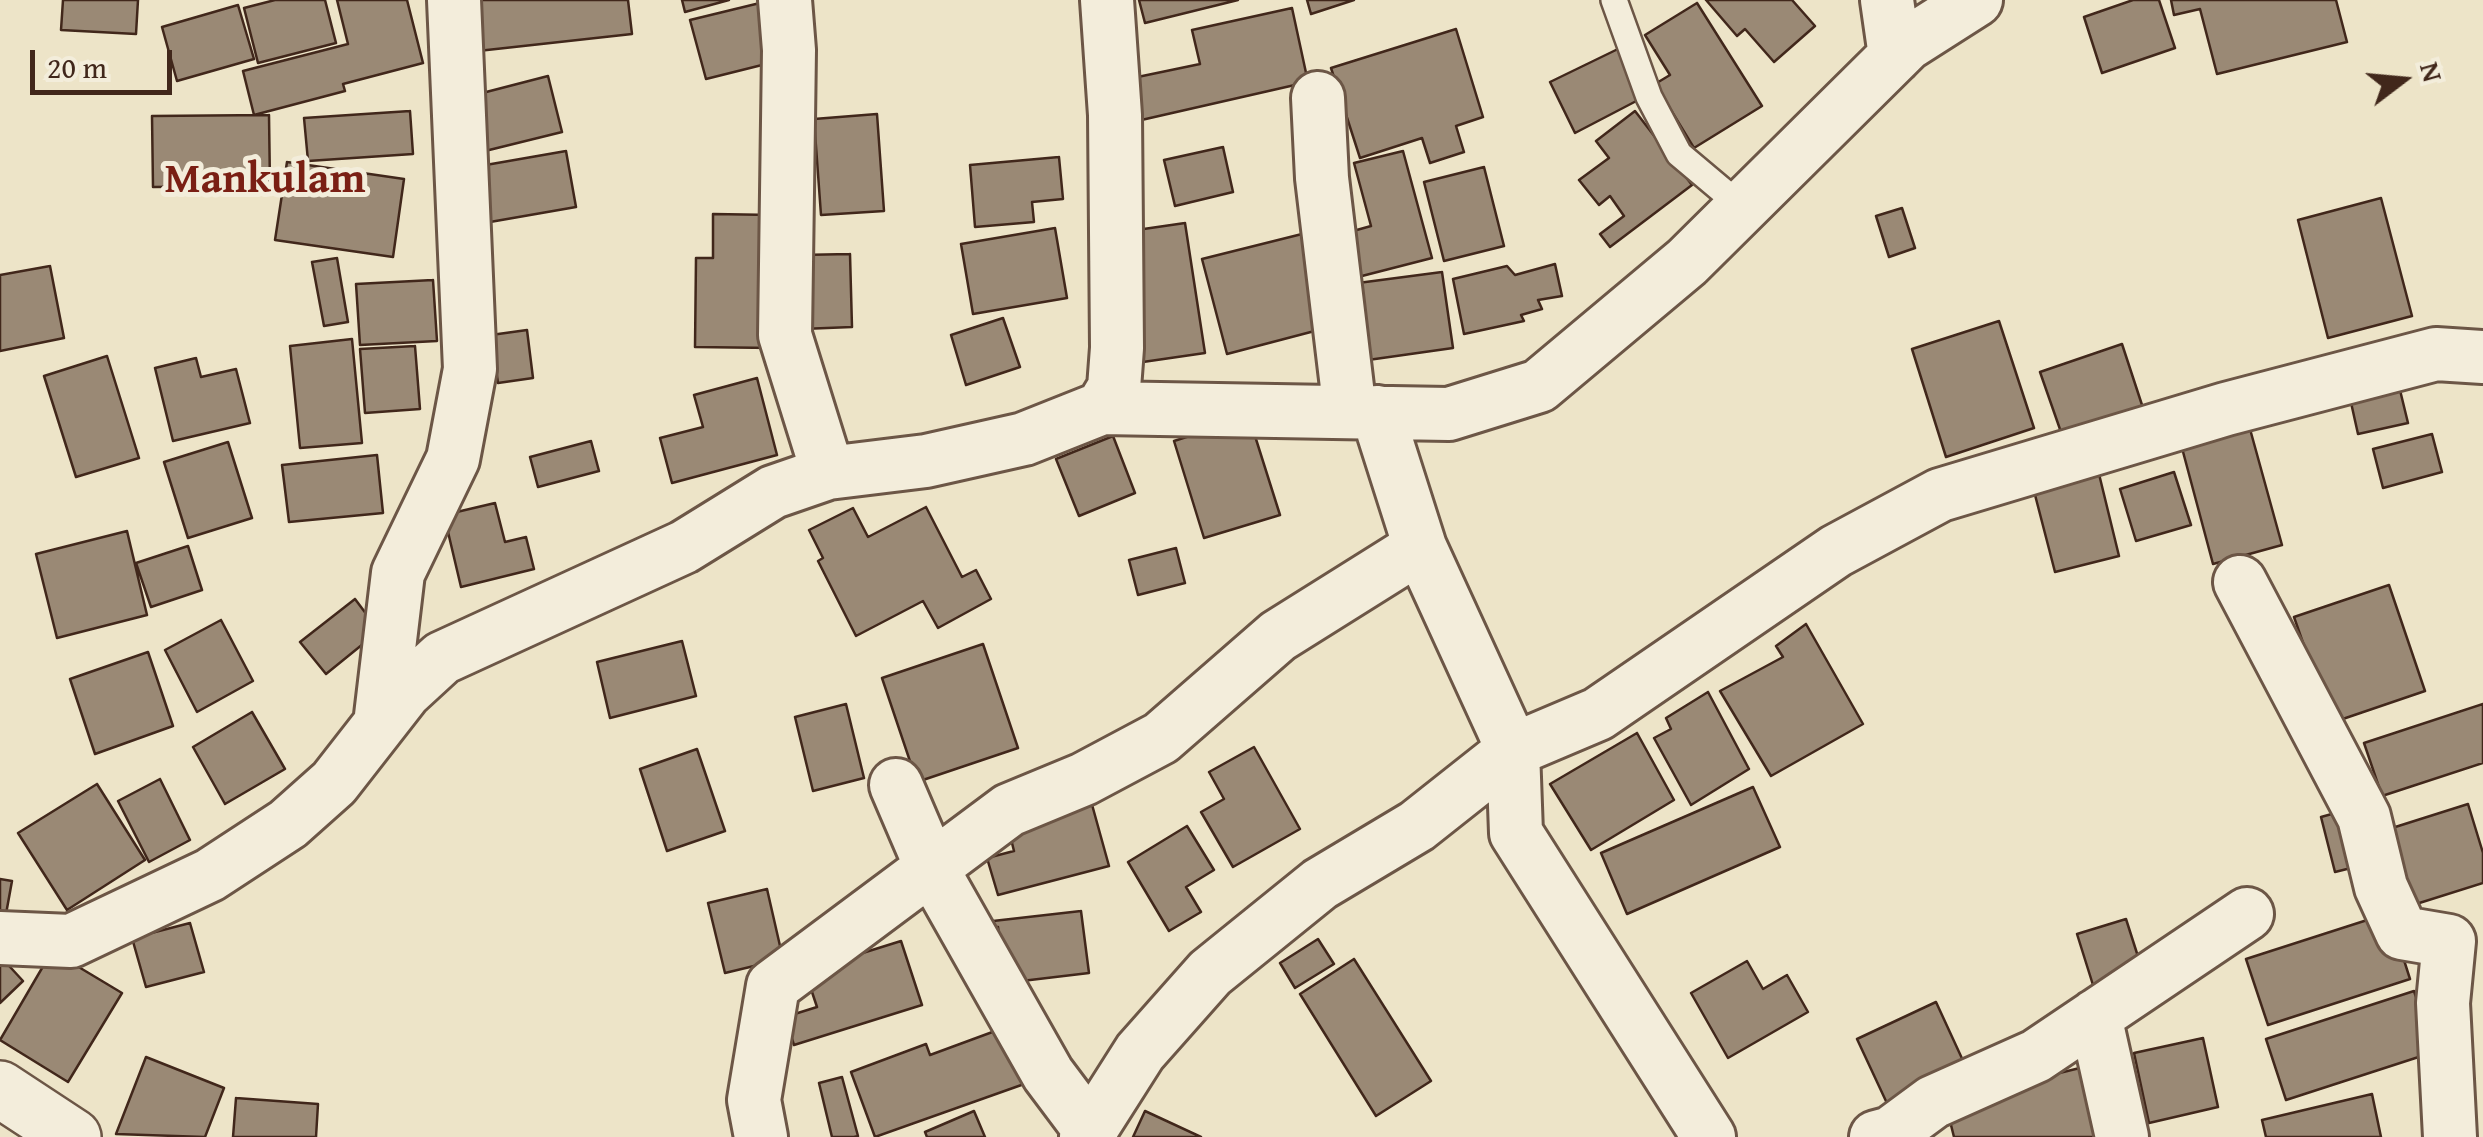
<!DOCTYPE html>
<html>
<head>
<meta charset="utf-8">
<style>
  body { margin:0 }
  #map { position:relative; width:2483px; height:1137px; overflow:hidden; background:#ede4c8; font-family:"Gentium Book Plus",serif }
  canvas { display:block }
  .north { position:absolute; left:2353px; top:30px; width:100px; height:100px; -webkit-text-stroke:8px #f3eddb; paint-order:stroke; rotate:74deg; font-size:28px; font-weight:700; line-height:40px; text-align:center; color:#41271b }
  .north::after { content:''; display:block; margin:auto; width:35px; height:45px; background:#41271b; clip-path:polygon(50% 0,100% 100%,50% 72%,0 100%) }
  .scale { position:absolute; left:30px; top:50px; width:142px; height:45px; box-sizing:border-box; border:5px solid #41271b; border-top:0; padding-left:12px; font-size:30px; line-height:35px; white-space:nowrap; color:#41271b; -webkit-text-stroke:8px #f3eddb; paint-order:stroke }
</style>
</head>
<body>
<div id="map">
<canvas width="2483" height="1137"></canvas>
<div class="north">N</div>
<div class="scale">20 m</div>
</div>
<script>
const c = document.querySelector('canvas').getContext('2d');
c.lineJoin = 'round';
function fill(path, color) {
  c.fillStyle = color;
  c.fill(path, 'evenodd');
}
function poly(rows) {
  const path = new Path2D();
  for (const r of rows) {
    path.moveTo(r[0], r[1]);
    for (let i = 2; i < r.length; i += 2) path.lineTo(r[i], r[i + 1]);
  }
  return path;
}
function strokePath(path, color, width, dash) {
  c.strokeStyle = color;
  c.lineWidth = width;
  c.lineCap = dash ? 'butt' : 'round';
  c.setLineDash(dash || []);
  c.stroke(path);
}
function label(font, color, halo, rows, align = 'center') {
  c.font = font + ' "Gentium Book Plus",serif';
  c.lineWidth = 10;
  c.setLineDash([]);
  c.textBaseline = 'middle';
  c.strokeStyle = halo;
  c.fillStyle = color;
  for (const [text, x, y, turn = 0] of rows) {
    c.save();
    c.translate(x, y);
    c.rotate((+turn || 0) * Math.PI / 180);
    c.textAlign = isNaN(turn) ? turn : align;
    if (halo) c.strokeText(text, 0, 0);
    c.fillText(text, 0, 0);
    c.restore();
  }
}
const building = poly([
  [63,0,138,0,136,34,61,30,63,0],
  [275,0,325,0,336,43,258,63,244,8,275,0],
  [337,0,407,0,423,63,343,84,345,91,254,115,243,71,348,44,337,0],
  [473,0,628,0,632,34,478,51,473,0],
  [682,0,729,0,685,12,682,0],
  [1139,0,1238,0,1145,23,1139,0],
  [1307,0,1354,0,1311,14,1307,0],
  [1706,0,1792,0,1815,26,1774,62,1745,29,1737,36,1706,0],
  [2133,0,2159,0,2175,48,2102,73,2084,17,2133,0],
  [2171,0,2336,0,2347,42,2217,74,2200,9,2174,15,2171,0],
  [764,2,778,61,706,79,690,20,764,2],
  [1697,3,1762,106,1694,148,1655,84,1670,75,1645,35,1697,3],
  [238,5,254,59,177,81,162,27,238,5],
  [1292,8,1308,82,1137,121,1128,79,1200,64,1192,30,1292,8],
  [1456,29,1483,117,1456,126,1464,152,1430,163,1422,138,1360,158,1331,68,1456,29],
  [1620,48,1644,97,1575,133,1550,82,1620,48],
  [548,76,562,132,477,153,463,98,548,76],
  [410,111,413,154,308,161,304,118,410,111],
  [1635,111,1692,185,1610,247,1600,234,1624,216,1610,196,1599,205,1579,180,1609,158,1596,141,1635,111],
  [877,114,884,211,821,215,814,119,877,114],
  [269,115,270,186,153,187,152,116,269,115],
  [1223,147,1233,192,1175,206,1164,160,1223,147],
  [566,151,576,207,490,222,480,166,566,151],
  [1403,151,1432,258,1358,277,1346,233,1371,226,1354,163,1403,151],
  [1059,157,1063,199,1032,202,1034,222,975,227,970,165,1059,157],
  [287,162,404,179,393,257,275,240,287,162],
  [1484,167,1504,246,1444,261,1424,182,1484,167],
  [2381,198,2412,316,2328,338,2298,220,2381,198],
  [1902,208,1915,248,1889,257,1876,216,1902,208],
  [713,214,774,215,773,348,695,347,696,258,713,258,713,214],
  [1185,223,1205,353,1136,363,1116,233,1185,223],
  [1055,228,1067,298,973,314,961,244,1055,228],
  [1302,234,1326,328,1227,354,1202,259,1302,234],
  [850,254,852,327,802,329,800,255,850,254],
  [337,258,348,322,324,326,312,262,337,258],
  [1555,264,1562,296,1538,300,1542,309,1521,315,1524,321,1464,334,1453,279,1507,266,1515,275,1555,264],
  [50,266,64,338,0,351,0,275,50,266],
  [1442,272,1453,348,1368,360,1358,283,1442,272],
  [433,280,437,341,360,345,356,284,433,280],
  [1003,318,1020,367,966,385,951,335,1003,318],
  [1999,321,2034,428,1946,457,1912,349,1999,321],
  [527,330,533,378,498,383,491,335,527,330],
  [352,339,362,443,300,448,290,346,352,339],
  [2122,344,2143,408,2062,435,2040,372,2122,344],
  [415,346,420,409,365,413,360,349,415,346],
  [107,356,139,458,76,477,44,376,107,356],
  [196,358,201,377,236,369,250,423,173,441,155,368,196,358],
  [757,378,777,455,672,483,660,438,703,427,694,395,757,378],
  [2399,386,2408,423,2358,434,2350,398,2399,386],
  [1249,417,1280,515,1204,538,1174,441,1249,417],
  [2250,429,2282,545,2213,564,2182,448,2250,429],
  [2432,434,2442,472,2383,488,2373,449,2432,434],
  [1113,436,1135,493,1079,516,1056,459,1113,436],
  [591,441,599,471,538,487,530,457,591,441],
  [228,442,252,518,188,538,164,462,228,442],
  [377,455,383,513,289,522,282,465,377,455],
  [2174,472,2191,525,2136,541,2120,489,2174,472],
  [2099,474,2119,556,2055,572,2034,491,2099,474],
  [495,503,505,542,526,537,534,569,461,587,444,515,495,503],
  [926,507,962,577,976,570,991,599,938,628,923,601,856,636,818,561,823,558,809,530,853,508,868,537,926,507],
  [127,531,147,615,57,638,36,554,127,531],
  [188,546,202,590,151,607,136,563,188,546],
  [1176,548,1185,583,1138,595,1129,560,1176,548],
  [2389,585,2425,691,2331,723,2294,617,2389,585],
  [355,599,379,631,326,674,300,642,355,599],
  [221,620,253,681,197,712,165,650,221,620],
  [1806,624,1863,724,1771,776,1720,691,1783,657,1776,646,1806,624],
  [682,641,696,696,610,718,597,662,682,641],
  [983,644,1018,748,917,782,882,678,983,644],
  [148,652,173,726,95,754,70,679,148,652],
  [1708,692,1749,769,1691,805,1654,738,1671,729,1666,718,1708,692],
  [846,704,864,778,813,791,795,717,846,704],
  [2483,704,2483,763,2382,796,2364,743,2483,704],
  [252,712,285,769,225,804,193,747,252,712],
  [1637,733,1674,800,1591,850,1550,784,1637,733],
  [1254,747,1300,829,1233,867,1201,812,1224,799,1209,772,1254,747],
  [697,749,725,831,667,851,640,769,697,749],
  [160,779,190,840,149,862,118,801,160,779],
  [97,784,145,860,67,910,18,833,97,784],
  [1753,787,1780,847,1627,914,1601,853,1753,787],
  [1091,801,1109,866,998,895,987,858,1014,851,1007,823,1091,801],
  [2468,804,2483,853,2483,883,2394,911,2370,835,2468,804],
  [2357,807,2371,863,2335,872,2321,817,2357,807],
  [1187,826,1214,870,1186,887,1201,912,1169,931,1128,862,1187,826],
  [0,879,12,881,6,914,0,913,0,879],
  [767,889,783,959,725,973,708,903,767,889],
  [1081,911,1089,973,1005,983,998,927,993,928,993,921,1081,911],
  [2389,913,2410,979,2268,1025,2246,959,2389,913],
  [2126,919,2142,969,2093,985,2077,934,2126,919],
  [190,923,204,972,146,987,132,938,190,923],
  [1318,939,1334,964,1295,988,1280,963,1318,939],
  [901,941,922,1005,794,1045,785,1017,817,1007,805,971,901,941],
  [52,951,122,993,68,1082,0,1040,52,951],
  [0,956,23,981,0,1003,0,956],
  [1354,959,1431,1081,1376,1116,1300,994,1354,959],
  [1747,961,1763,989,1787,975,1808,1012,1728,1058,1691,993,1747,961],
  [2414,991,2434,1052,2286,1100,2266,1039,2414,991],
  [1936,1002,1971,1078,1892,1114,1857,1039,1936,1002],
  [1006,1027,1027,1083,875,1137,851,1072,926,1044,930,1055,1006,1027],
  [2203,1038,2218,1107,2149,1123,2134,1053,2203,1038],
  [146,1057,224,1088,205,1137,116,1134,146,1057],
  [2088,1066,2105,1137,1954,1137,1945,1101,2088,1066],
  [842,1077,858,1136,854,1137,832,1137,819,1083,842,1077],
  [2372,1094,2381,1137,2266,1137,2262,1120,2372,1094],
  [236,1098,318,1104,316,1137,233,1137,236,1098],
  [974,1111,985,1137,927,1137,925,1132,974,1111],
  [1145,1111,1201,1137,1133,1137,1145,1111]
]);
fill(building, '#9a8975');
strokePath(building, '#41271b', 2.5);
const service = poly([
  [1614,0,1649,97,1679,154,1742,207]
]);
const minor = poly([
  [785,0,789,50,785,335,828,473],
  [1887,0,1895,56],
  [1318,98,1322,178,1350,412],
  [1102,408,1449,414,1539,386,1687,262,1907,44,1976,0],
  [1377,412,1420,547,1513,750,1516,833,1709,1137],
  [2240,582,2364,817,2381,887,2402,933,2449,941,2443,1003,2450,1137],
  [380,724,398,573,453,459,470,369,454,0],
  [896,785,932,869,1048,1074,1090,1130],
  [0,938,71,941,210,875,288,824,334,783,405,692,442,658,684,547,773,492,828,473,926,461,1024,439,1102,408,1114,388,1117,348,1115,115,1107,0],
  [2095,1016,2122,1137],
  [761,1137,754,1100,773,986,1009,810,1084,779,1161,738,1278,636,1420,547],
  [1086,1137,1140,1052,1210,973,1320,884,1417,826,1513,750,1598,714,1836,551,1940,495,2226,409,2436,354,2483,357],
  [1876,1137,1891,1133,1933,1102,2036,1056,2247,914]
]);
const tertiary = poly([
  [0,1089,73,1137]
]);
strokePath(service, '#6c5646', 30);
strokePath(minor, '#6c5646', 58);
strokePath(tertiary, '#6c5646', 60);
strokePath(service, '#f3eddb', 25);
strokePath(minor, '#f3eddb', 52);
strokePath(tertiary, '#f3eddb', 55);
label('bold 42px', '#7a1f14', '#f3eddb', [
  ["Mankulam",265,181]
]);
</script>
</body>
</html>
